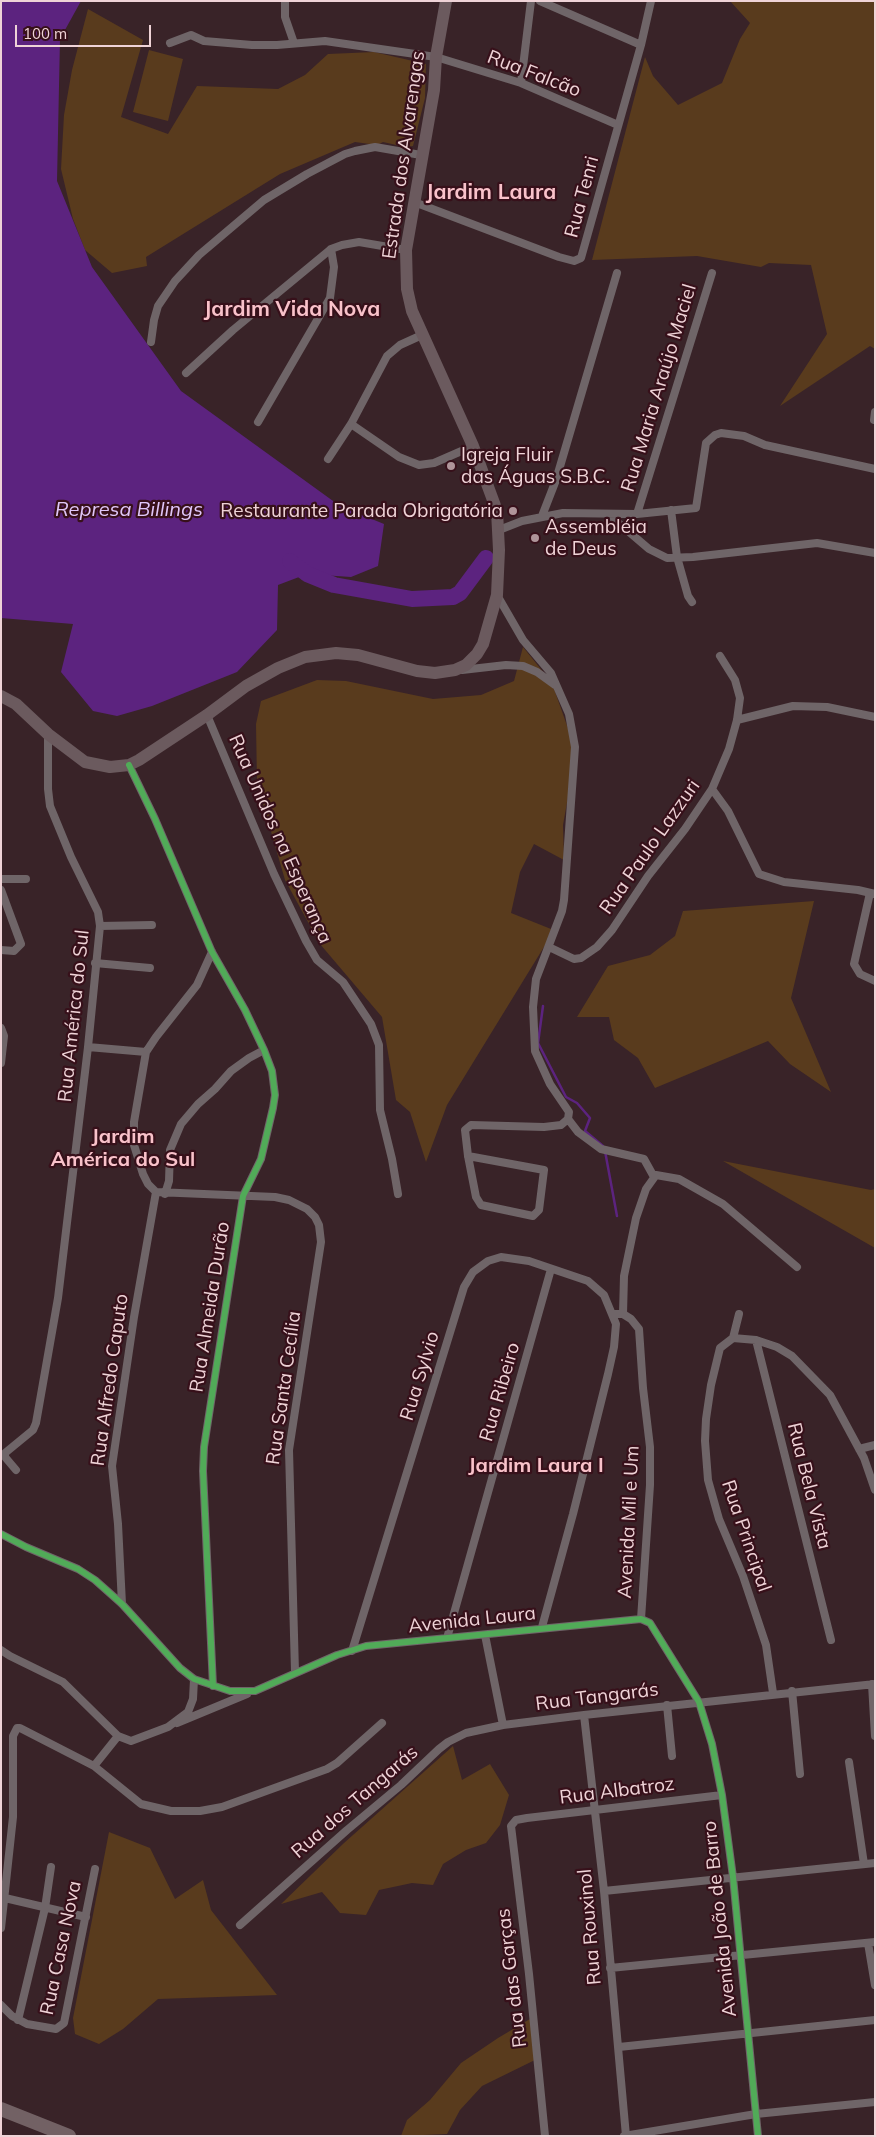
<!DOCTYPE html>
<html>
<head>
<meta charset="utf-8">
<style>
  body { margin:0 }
  #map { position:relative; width:876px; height:2137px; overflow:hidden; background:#392328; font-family:Mulish,sans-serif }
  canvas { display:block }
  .frame { position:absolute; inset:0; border:2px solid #efd3d7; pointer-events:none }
  .scale { position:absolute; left:15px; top:25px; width:136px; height:22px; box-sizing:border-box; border:2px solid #efd3d7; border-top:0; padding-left:6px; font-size:15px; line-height:18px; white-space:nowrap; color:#efd3d7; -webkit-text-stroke:4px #37101a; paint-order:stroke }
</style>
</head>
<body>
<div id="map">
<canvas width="876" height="2137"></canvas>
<div class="frame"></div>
<div class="scale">100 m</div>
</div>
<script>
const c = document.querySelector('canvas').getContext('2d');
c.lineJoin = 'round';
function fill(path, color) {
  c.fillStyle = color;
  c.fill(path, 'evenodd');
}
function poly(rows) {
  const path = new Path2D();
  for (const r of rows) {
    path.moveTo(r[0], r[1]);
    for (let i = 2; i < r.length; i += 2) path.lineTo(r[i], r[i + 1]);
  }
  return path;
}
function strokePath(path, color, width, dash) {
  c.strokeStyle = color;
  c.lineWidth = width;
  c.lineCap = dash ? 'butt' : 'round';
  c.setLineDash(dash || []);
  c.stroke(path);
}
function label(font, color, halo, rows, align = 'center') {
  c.font = font + ' Mulish,sans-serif';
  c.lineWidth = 4.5;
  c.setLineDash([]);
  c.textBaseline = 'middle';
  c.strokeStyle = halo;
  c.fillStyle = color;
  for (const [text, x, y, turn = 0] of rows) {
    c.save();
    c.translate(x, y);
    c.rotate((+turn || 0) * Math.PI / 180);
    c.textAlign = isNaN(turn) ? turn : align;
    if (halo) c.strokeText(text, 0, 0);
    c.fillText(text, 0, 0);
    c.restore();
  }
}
fill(poly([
  [730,1,875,1,875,349,870,346,780,406,827,334,811,265,769,263,761,267,697,256,592,260,645,57,653,76,678,105,722,83,740,39,750,23],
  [88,9,143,40,121,117,168,134,197,86,278,89,305,75,328,54,374,52,426,64,425,98,413,146,405,147,383,142,377,145,355,142,280,174,146,257,147,266,112,273,85,250,73,219,61,169,64,115,72,70],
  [149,50,183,59,168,121,133,112],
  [523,647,552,683,571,737,572,756,568,797,563,825,564,860,534,844,520,872,511,913,551,929,547,942,447,1105,426,1162,410,1112,396,1100,382,1017,320,944,285,880,257,783,256,724,261,701,317,680,346,681,433,699,481,695,514,681],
  [814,901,791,998,831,1092,790,1064,768,1041,655,1088,638,1058,614,1040,609,1017,577,1017,608,966,650,955,675,936,683,911],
  [723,1161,871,1190,875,1189,875,1248],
  [453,1746,462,1780,490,1764,509,1795,500,1825,486,1843,466,1850,443,1864,433,1885,412,1883,379,1890,366,1915,340,1913,322,1892,281,1904,344,1843],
  [109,1832,150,1848,175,1899,203,1880,211,1910,277,1995,158,1999,123,2029,99,2044,75,2034,73,2018],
  [530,2019,537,2059,482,2086,460,2110,447,2134,401,2136,407,2120,430,2100,461,2063,498,2038]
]), '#593b1d');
fill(poly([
  [1,1,81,1,60,39,57,181,92,267,181,391,340,506,384,524,378,566,351,577,307,574,278,585,277,630,237,672,152,706,117,716,93,711,61,672,73,624,1,618]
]), '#5c237f');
strokePath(poly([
  [543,1006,538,1043,566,1097,577,1103,590,1118,585,1131,603,1146],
  [605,1151,617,1216]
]), '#5c237f', 2.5);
strokePath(poly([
  [290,561,307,574,334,585,412,599,453,597,460,593,486,558]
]), '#5c237f', 16);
strokePath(poly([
  [285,1,285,17,294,43],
  [540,1,641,45],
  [170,43,191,35,204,41,252,45,277,45,325,41,436,57,521,83,618,125],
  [521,83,531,1],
  [414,202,559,257,574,261,581,258,641,45,651,1],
  [151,342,154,320,158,306,175,281,199,255,264,200,307,174,345,154,355,151,375,147,421,155],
  [186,373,233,330,331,249,342,245,359,242,406,250],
  [874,420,875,412],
  [258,422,330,298,334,267,331,249],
  [351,424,399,457,419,465,434,463,473,446],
  [328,459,351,424,387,356,400,345,422,335],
  [671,510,677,557,688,596,692,602],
  [608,514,649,549,667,558,693,557,817,543,875,553],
  [637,514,712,273],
  [542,516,556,480,617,273],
  [499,530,522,521,563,513,637,514,696,508,706,443,715,435,721,433,744,436,765,445,875,469],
  [497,595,523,640,551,673,569,714,575,747,564,900,562,911,536,979,533,1007,535,1051,550,1084,569,1112,568,1119],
  [462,670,506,665,523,666,537,672,555,685],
  [207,715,274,874,306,941,317,960,343,982,371,1024,379,1045,380,1110,392,1159,398,1194],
  [737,720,793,706,827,707,875,717],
  [129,765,155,819,212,952,245,1010,264,1050,272,1071,275,1095,273,1108,261,1159,243,1196,204,1447,203,1471,213,1686],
  [712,789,728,811,759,874,784,882,858,890,875,894],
  [1,879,26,879],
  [1,890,21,944,14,951,1,950],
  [870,893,854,964,860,974,875,981],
  [100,926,152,925],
  [549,947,574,959,581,958,597,947,612,930,648,876,685,829,712,789,729,749,737,720,740,698,735,680,720,656],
  [212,952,197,985,156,1037,146,1052,134,1122,134,1145,143,1174,148,1184,156,1192,275,1197,289,1200,307,1209,315,1217,319,1225,321,1242,289,1450,295,1672],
  [95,963,150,968],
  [1,1028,4,1036,1,1063],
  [88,1047,146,1052],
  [568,1119,578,1132,601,1149,644,1159,654,1177],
  [468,1156,544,1170,539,1210,533,1216,481,1205,476,1197,468,1156,465,1130,471,1125,544,1127,561,1125,568,1119],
  [165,1194,169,1181,170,1150,181,1124,198,1104,215,1089,231,1071,249,1058,264,1050],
  [613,1314,623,1314,631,1319,639,1329,643,1388,650,1447,650,1485,641,1619],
  [623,1314,624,1276,636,1218,646,1189,656,1175,679,1179,723,1204,797,1267],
  [733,1338,739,1314],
  [756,1340,831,1640],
  [859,1449,875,1445],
  [16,1470,5,1457,5,1453,33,1430,36,1423,58,1298,88,1047,100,926,98,912,71,857,50,806,48,789,48,734],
  [1,1534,26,1547,78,1569,95,1580,122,1604,180,1668,194,1679,230,1691,255,1691,337,1655,366,1646,641,1619,650,1623,699,1702,712,1744,722,1795,733,1877,758,2136],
  [122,1604,118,1524,112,1466,134,1317,156,1192],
  [485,1635,503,1725],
  [447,1638,551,1269],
  [1,1650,10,1656,63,1682,118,1736,131,1741,168,1727,188,1712,193,1699,194,1679],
  [352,1651,464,1287,473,1272,488,1261,501,1257,529,1261,588,1281,604,1295,616,1324,614,1347,608,1374,573,1514,542,1627],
  [872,1684,875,1736],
  [792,1691,800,1774],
  [773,1693,766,1645,743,1576,719,1519,708,1480,705,1441,706,1419,711,1385,720,1348,733,1338,756,1340,777,1347,792,1356,830,1395,864,1458,875,1490],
  [667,1705,672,1756],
  [584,1715,604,1891,626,2136],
  [177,1723,247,1694],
  [849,1762,864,1864],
  [94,1766,118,1736],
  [604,1891,875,1863],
  [5,1898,86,1917],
  [240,1925,347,1830,401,1785,439,1749,448,1742,466,1733,503,1725,584,1715,875,1684],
  [1,1928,13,1817,13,1736,17,1728,20,1728,94,1766,141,1804,171,1811,200,1811,222,1807,327,1769,337,1763,382,1723],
  [868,1943,875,1985],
  [610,1968,875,1942],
  [1,2005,12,2016,27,2024,56,2029,64,2023,95,1869],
  [18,2020,45,1908,51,1867],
  [619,2047,875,2020],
  [545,2136,529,1974,511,1826,516,1820,527,1818,722,1795],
  [624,2136,756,2114,875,2102]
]), '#6f6568', 8);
strokePath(poly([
  [1,696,16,704,48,734,85,762,110,767,129,765,139,760,207,715,246,686,278,668,305,657,336,653,358,655,417,671,435,673,455,670,466,665,477,654,483,644,497,595,499,550,497,511,473,446,412,311,407,289,406,250,434,90,436,57,446,1]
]), '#6b5a5e', 12);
strokePath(poly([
  [1,2109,69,2136]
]), '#726164', 14);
strokePath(poly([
  [129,765,155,819,212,952,245,1010,264,1050,272,1071,275,1095,273,1108,261,1159,243,1196,204,1447,203,1471,213,1686],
  [1,1534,26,1547,78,1569,95,1580,122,1604,180,1668,194,1679,230,1691,255,1691,337,1655,366,1646,641,1619,650,1623,699,1702,712,1744,722,1795,733,1877,758,2136]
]), '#51ab58', 6);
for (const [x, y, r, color] of [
  [451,466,5,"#af959a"],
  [513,511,5,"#af959a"],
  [535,538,5,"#af959a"]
]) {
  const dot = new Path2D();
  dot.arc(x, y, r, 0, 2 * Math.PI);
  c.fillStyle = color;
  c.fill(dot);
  strokePath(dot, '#37101a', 2);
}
label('19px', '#efd3d7', '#37101a', [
  ["Rua Falcão",534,74,21],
  ["Estrada dos Alvarengas",404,155,-82],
  ["Rua Tenri",582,197,-75],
  ["Rua Maria Araújo Maciel",659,388,-73],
  ["Rua Unidos na Esperança",280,839,66],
  ["Rua Paulo Lazzuri",650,847,-55],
  ["Rua América do Sul",74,1016,-84],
  ["Rua Almeida Durão",210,1307,-81],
  ["Rua Sylvio",420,1376,-73],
  ["Rua Alfredo Caputo",110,1380,-82],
  ["Rua Santa Cecília",284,1388,-82],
  ["Rua Ribeiro",500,1392,-74],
  ["Rua Bela Vista",809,1486,76],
  ["Avenida Mil e Um",629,1522,-87],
  ["Rua Principal",746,1536,71],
  ["Avenida Laura",472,1620,-6],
  ["Rua Tangarás",597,1697,-7],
  ["Rua Albatroz",617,1791,-7],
  ["Rua dos Tangarás",355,1802,-41],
  ["Avenida João de Barro",720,1919,-96],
  ["Rua Rouxinol",590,1927,-95],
  ["Rua Casa Nova",61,1948,-78],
  ["Rua das Garças",512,1978,-97]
]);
label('19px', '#efd3d7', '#37101a', [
  ["Igreja Fluir",461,455],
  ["das Águas S.B.C.",461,477],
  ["Restaurante Parada Obrigatória",503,511,"right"],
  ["Assembléia",545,527],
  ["de Deus",545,549]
], 'left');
label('italic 20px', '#e0c6fa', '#37101a', [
  ["Represa Billings",129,510]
]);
label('bold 20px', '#f9c2ca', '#37101a', [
  ["Jardim",123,1137],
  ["América do Sul",123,1160],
  ["Jardim Laura I",536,1466]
]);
label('bold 21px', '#f9c2ca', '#37101a', [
  ["Jardim Laura",491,193],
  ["Jardim Vida Nova",292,310]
]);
</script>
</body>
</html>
